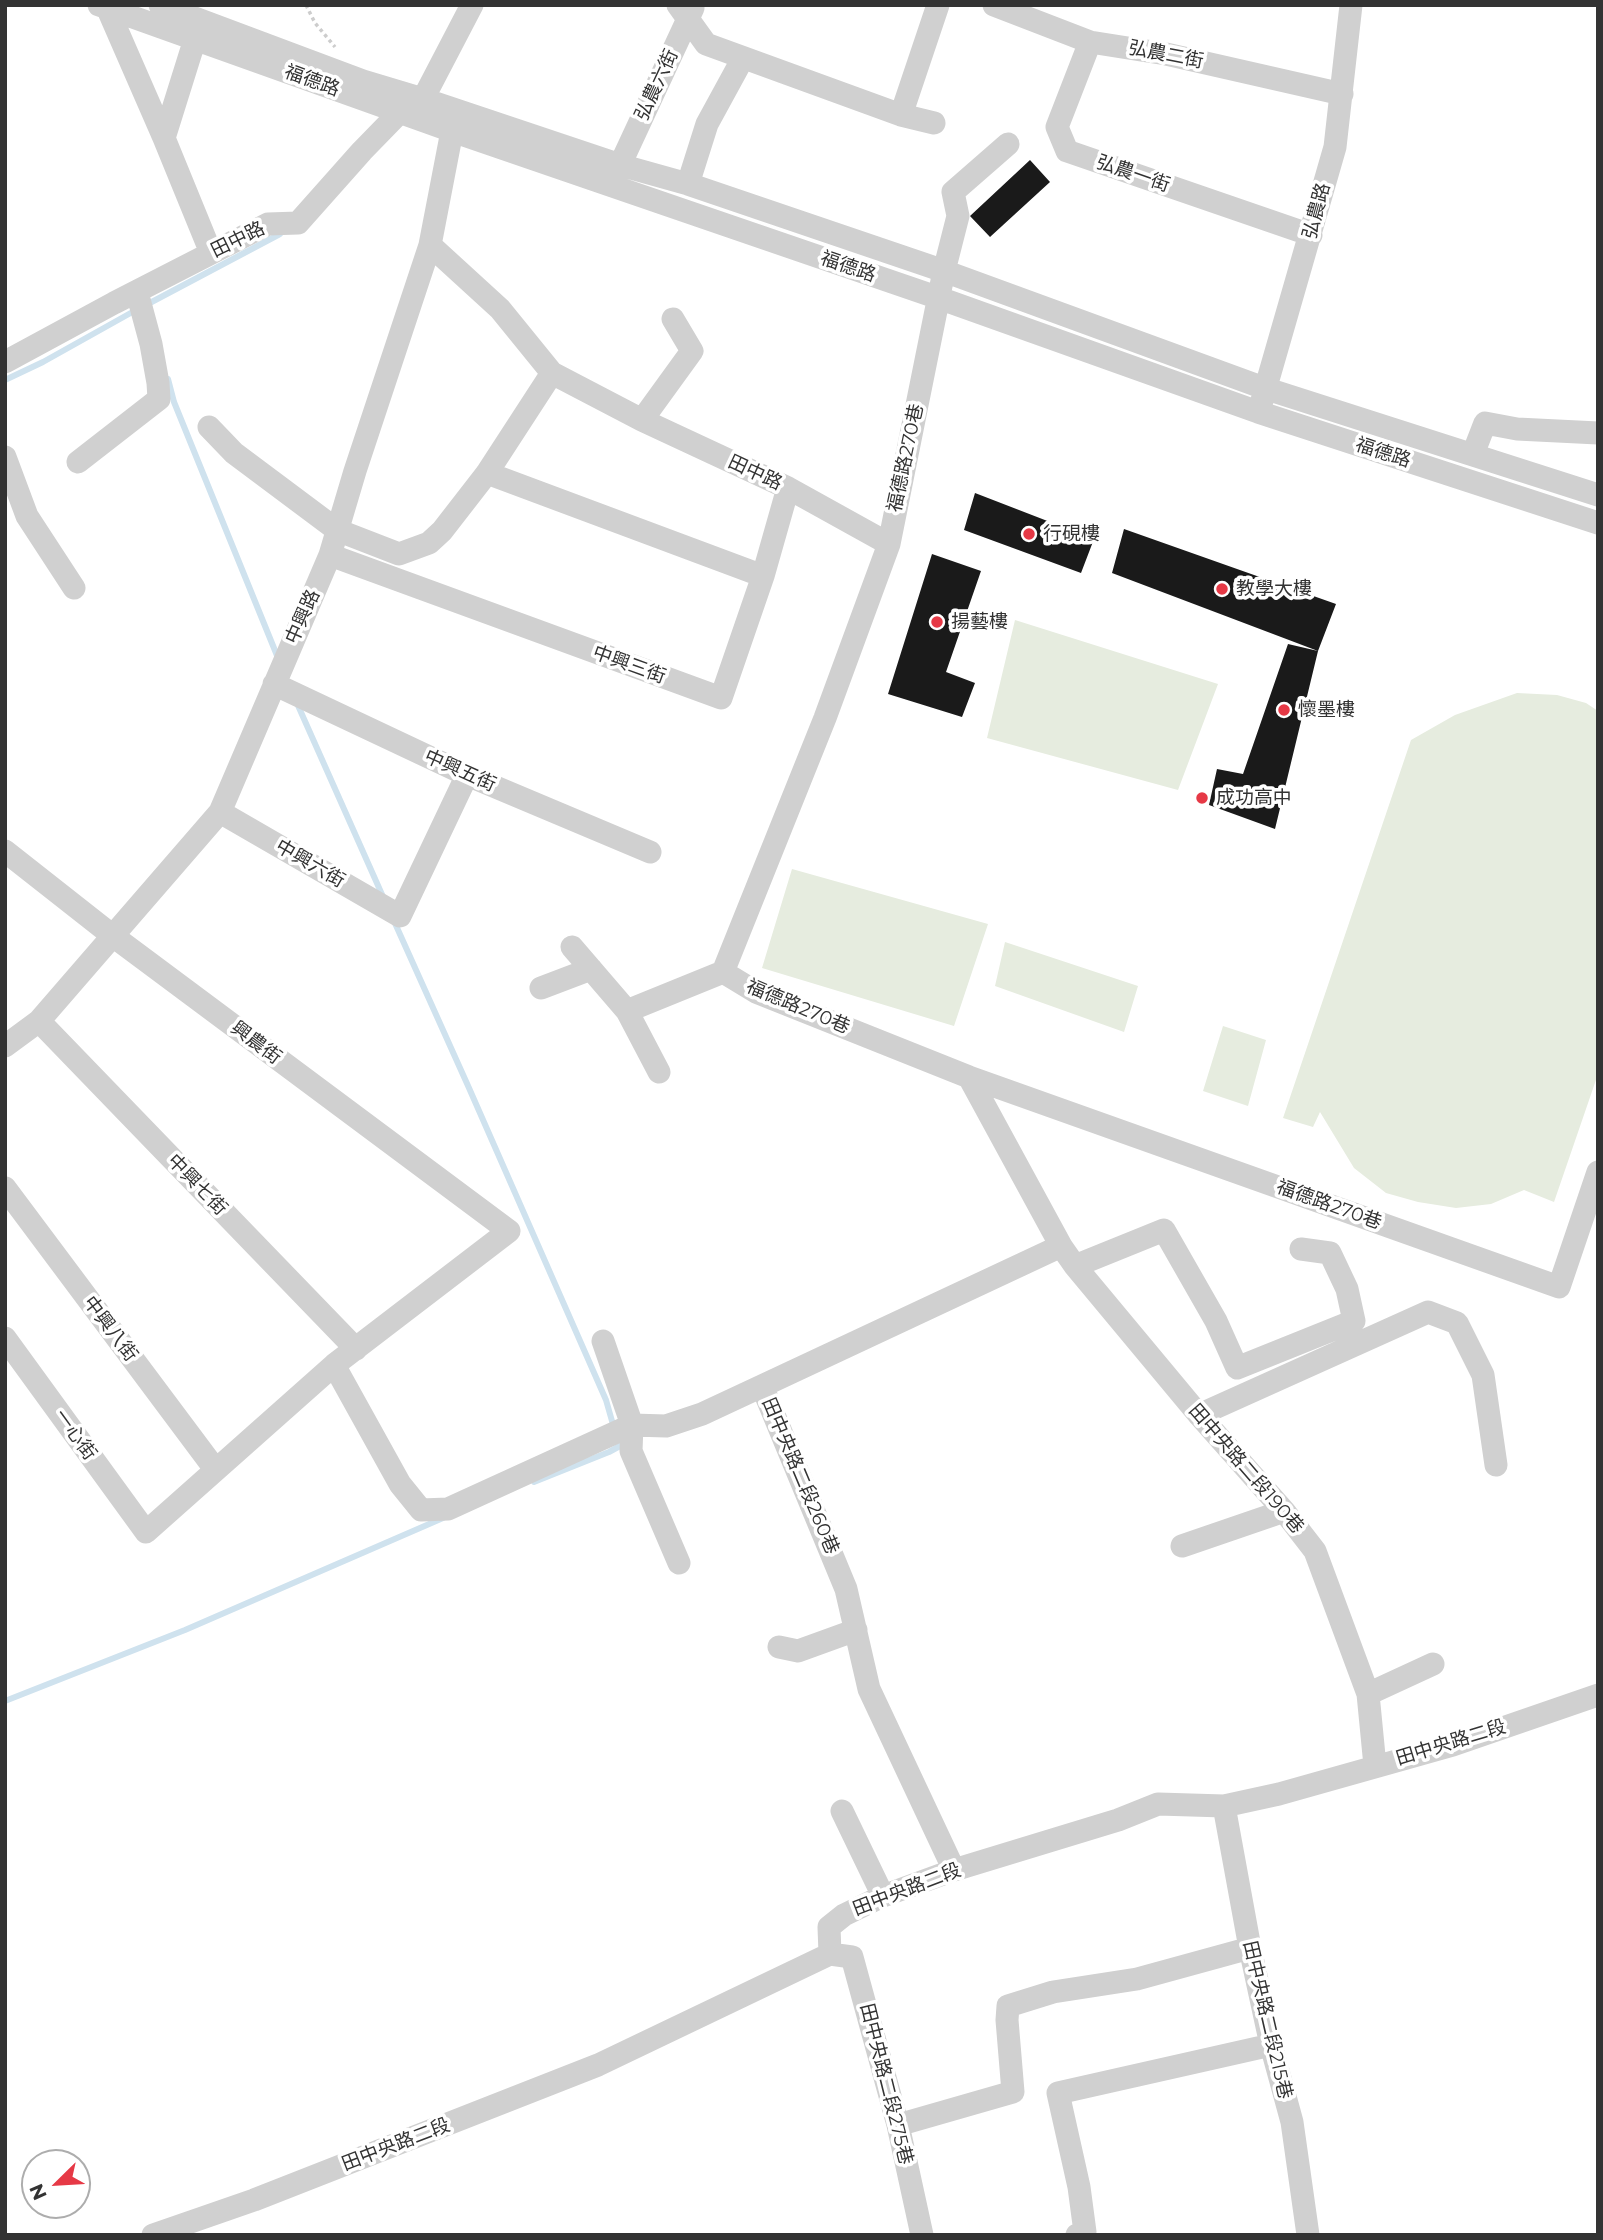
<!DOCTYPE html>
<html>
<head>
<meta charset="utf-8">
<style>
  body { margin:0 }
  #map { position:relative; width:1603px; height:2240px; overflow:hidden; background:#fff; font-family:Montserrat,sans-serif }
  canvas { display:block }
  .frame { position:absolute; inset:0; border:7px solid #333; pointer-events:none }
  .north { position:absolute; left:21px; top:2149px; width:70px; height:70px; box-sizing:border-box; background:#fff; border:2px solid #adadad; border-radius:50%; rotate:246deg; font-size:19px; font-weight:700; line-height:28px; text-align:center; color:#333 }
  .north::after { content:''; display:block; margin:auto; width:24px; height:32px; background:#e63946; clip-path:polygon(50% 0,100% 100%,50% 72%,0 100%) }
</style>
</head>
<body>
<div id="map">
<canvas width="1603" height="2240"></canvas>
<div class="frame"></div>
<div class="north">N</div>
</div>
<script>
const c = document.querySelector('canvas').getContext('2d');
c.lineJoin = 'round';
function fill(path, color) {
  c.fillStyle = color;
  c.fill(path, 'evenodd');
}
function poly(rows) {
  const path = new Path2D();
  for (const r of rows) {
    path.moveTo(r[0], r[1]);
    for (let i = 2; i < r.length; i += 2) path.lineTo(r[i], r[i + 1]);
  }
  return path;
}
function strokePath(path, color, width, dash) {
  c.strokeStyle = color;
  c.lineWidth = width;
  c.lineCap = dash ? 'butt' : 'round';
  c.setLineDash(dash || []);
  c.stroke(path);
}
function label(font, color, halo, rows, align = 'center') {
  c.font = font + ' Montserrat,"Noto Sans TC",sans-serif';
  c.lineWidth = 7;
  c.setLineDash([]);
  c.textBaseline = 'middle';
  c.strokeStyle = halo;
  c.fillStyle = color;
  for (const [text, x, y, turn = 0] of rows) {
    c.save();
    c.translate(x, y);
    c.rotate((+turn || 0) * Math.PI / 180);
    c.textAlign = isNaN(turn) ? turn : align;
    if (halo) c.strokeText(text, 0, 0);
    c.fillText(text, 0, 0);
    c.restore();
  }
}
fill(poly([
  [1015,620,1218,684,1178,790,987,738],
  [1517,693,1557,695,1586,703,1598,711,1598,1074,1554,1202,1524,1190,1491,1204,1456,1208,1418,1202,1386,1193,1354,1168,1320,1112,1313,1127,1283,1118,1411,740,1455,715],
  [792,869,988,924,954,1026,762,968],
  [1005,942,1138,986,1124,1032,995,986],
  [1223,1026,1266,1040,1248,1106,1203,1091]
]), '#e6ecdf');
strokePath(poly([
  [146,305,280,234,284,230],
  [168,379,174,402,278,658],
  [5,380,43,362,136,310],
  [296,701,384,899],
  [394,921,469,1088,606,1400,614,1428],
  [534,1482,609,1452,620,1446,618,1438],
  [5,1701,185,1630,443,1518]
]), '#cfe2ee', 6);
fill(poly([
  [1030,160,1050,182,990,237,970,216],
  [975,493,1094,539,1081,573,964,530],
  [1124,529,1336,604,1318,651,1275,829,1209,805,1217,769,1243,774,1288,644,1318,651,1112,573],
  [932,554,981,571,946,672,975,683,962,717,888,694]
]), '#1a1a1a');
strokePath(poly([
  [306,5,315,23,335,47]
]), '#cdcdcd', 3.5, [3.5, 3.5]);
strokePath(poly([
  [99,5,452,131,939,298,1258,412,1598,523],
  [106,5,164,138,211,253],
  [160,5,363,81,423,99,620,165,688,184,944,271,1264,388,1598,495],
  [678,5,706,44,901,115,934,123],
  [994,5,1090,42,1166,54,1342,94],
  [1090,42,1057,127,1067,151,1311,235],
  [901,115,938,5],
  [164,138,195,39],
  [1008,144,953,192,958,216,944,271,889,544,825,718,723,972,756,992,969,1077,1559,1287,1598,1172],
  [620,165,693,8],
  [688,184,707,124,743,58],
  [430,245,500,309,552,373,642,420,788,488,889,544],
  [5,362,114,303,268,224,298,223,362,151,400,112,423,99,472,5],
  [1261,404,1335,147,1351,5],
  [642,420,692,351,673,319],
  [209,427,234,453,337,530,399,554,429,543,442,531,487,473,552,373],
  [1473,454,1485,423,1517,429,1598,433],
  [5,457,27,516,74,588],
  [78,462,159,399,158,383,151,344,137,292],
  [487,473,763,576],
  [330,555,721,698,763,576,788,488],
  [274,684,467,775,650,852],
  [220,812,400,916,467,775],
  [5,851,113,936,509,1231,334,1365,146,1532,5,1338],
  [572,947,627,1011,659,1072],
  [541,988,591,969],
  [627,1011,723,972],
  [39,1021,356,1349],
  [5,1046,39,1021,220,812,330,555,355,471,430,245,452,131,458,117],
  [5,1188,215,1469],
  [1061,1246,1075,1266,1199,1415,1284,1511,1315,1551,1368,1694,1375,1766],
  [1075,1266,1164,1230,1216,1321,1237,1368,1354,1321,1347,1289,1330,1253,1301,1249],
  [603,1341,632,1425,631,1451,679,1563],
  [334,1365,400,1484,421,1510,448,1509,632,1425,666,1426,702,1414,762,1386,846,1589,869,1689,954,1870],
  [762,1386,1061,1246,969,1077],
  [1199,1415,1428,1312,1457,1323,1483,1375,1496,1465],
  [1182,1546,1284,1511],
  [779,1647,798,1651,856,1630],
  [1368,1694,1433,1664],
  [1224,1806,1250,1948,1271,2045,1292,2122,1308,2235],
  [842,1811,883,1896],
  [830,1954,852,1957,898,2125,922,2235],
  [898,2125,1013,2092,1007,2020,1008,2006,1053,1992,1137,1979,1250,1948],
  [153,2235,254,2200,598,2065,830,1954,829,1927,844,1915,883,1896,954,1870,1118,1820,1158,1804,1224,1806,1279,1794,1453,1745,1598,1695],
  [1077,2235,1085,2232,1079,2187,1058,2093,1271,2045]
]), '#d0d0d0', 23);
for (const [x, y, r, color] of [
  [1029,534,7,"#e63946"],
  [1222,589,7,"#e63946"],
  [937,622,7,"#e63946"],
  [1284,710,7,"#e63946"],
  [1202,798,7,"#e63946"]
]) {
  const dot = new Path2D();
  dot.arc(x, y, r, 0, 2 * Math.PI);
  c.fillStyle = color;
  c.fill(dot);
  strokePath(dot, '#fff', 2.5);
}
label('19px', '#333', '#fff', [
  ["弘農二街",1166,55,11],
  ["福德路",312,81,20],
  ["弘農六街",657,85,-65],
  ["弘農一街",1133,174,19],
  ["弘農路",1317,211,-75],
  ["田中路",238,240,-26],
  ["福德路",848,267,19],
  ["福德路",1383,453,18],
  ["福德路270巷",906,458,-78],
  ["田中路",755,473,25],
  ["中興路",303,617,-66],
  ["中興三街",629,665,20],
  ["中興五街",460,771,24],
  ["中興六街",310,864,30],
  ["福德路270巷",798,1007,23],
  ["興農街",256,1043,37],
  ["中興七街",197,1185,46],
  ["福德路270巷",1329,1205,20],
  ["中興八街",110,1329,53],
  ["一心街",75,1435,54],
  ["田中央路二段190巷",1246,1469,49],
  ["田中央路二段260巷",800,1476,67],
  ["田中央路二段",1451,1743,-17],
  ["田中央路二段",907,1890,-21],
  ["田中央路二段215巷",1267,2020,77],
  ["田中央路二段275巷",886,2084,76],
  ["田中央路二段",396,2145,-21]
]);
label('19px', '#333', '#fff', [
  ["行硯樓",1043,534],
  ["教學大樓",1236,589],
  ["揚藝樓",951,622],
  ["懷墨樓",1298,710],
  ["成功高中",1216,798]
], 'left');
</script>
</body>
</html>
